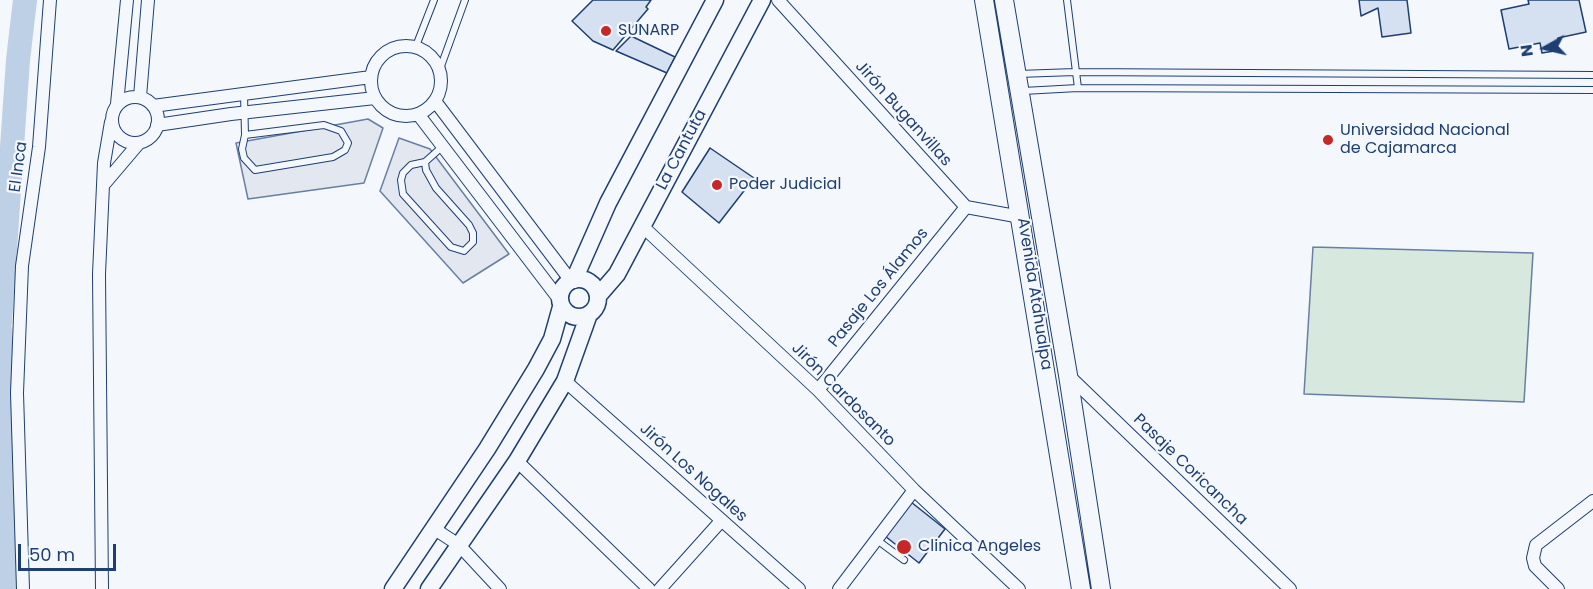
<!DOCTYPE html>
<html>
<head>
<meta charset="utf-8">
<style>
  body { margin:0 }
  #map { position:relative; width:1593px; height:589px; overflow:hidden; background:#f4f7fb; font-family:Poppins,sans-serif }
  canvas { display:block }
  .north { position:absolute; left:1515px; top:18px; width:60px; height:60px; -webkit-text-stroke:4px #f4f7fb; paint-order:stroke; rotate:262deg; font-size:16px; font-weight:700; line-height:24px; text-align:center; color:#1d3f73 }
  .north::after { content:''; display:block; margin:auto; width:21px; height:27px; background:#1d3f73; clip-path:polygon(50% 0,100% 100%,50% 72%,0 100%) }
  .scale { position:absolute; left:18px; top:544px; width:98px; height:27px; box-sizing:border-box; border:3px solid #1d3f73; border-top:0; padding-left:8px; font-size:18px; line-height:21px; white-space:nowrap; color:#1d3f73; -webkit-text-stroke:4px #f4f7fb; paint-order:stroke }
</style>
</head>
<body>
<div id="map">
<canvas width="1593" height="589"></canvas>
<div class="north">N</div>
<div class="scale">50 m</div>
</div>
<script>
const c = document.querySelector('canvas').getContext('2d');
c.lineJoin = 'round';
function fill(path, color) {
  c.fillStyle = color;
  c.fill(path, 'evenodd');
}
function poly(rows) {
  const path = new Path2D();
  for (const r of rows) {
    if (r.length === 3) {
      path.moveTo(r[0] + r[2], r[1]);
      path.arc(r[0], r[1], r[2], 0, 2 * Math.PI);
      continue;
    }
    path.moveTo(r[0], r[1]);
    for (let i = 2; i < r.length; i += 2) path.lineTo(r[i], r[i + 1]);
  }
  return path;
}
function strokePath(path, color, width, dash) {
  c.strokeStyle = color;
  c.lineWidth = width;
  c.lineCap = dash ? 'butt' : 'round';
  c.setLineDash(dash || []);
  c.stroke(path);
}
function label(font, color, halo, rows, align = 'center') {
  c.font = font + ' Poppins,sans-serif';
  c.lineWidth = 4.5;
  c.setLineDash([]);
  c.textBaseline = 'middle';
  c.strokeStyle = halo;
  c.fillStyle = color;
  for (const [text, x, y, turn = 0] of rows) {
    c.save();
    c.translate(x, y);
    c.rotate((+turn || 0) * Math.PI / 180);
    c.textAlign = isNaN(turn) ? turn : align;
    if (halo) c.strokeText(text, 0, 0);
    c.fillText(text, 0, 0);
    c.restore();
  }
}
const green = poly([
  [1313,247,1533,253,1524,402,1304,394,1313,247]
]);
fill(green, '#d7e8df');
strokePath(green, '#687fa3', 1.5);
const parking = poly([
  [368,119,383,128,364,183,248,199,236,143,368,119],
  [399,138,430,149,509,254,463,283,380,191,399,138]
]);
fill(parking, '#e3e8f0');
strokePath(parking, '#687fa3', 1.5);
strokePath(poly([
  [0,322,18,60,25,0],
  [0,330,8,589]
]), '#bed0e5', 24);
const building = poly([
  [593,0,651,0,646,7,648,9,613,50,593,41,572,21,593,0],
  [1359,0,1407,0,1411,33,1382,37,1378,8,1361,16,1359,0],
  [1528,0,1579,0,1586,32,1558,38,1554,51,1542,53,1540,43,1509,49,1501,10,1529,4,1528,0],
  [631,36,675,57,667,73,616,51,631,36],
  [710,148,754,178,719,223,682,192,710,148],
  [911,502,945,529,919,563,885,536,911,502]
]);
fill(building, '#d5e0f0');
strokePath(building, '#1d3f73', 1.5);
const lane = poly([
  [1067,0,1078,88],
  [416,46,434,0],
  [440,69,465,0],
  [1018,74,1075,72,1593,75],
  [1023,91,1078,88,1593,90],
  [244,94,245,135,242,149,244,158,255,170,333,157,345,150,348,143,341,131,324,125,245,135],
  [425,162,411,165,403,173,401,180,403,194,451,247,464,251,473,242,473,233,469,225,436,188,426,170,425,162,443,146],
  [877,540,904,560]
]);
const street = poly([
  [778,0,966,207,1021,217],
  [406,81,35],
  [135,120,23],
  [140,97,148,0],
  [435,101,571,281],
  [117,104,127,0],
  [153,106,371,77],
  [418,114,559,299],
  [157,125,231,114,375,98],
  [105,183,139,143],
  [641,225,818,390,914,490,1019,589],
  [1068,375,1290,589],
  [565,381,799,589],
  [818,390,966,207],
  [517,461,649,589],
  [433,528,459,545,500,589],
  [23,589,17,393,22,266,39,147,50,0],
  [102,589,99,274,104,163,111,122],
  [660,589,721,521],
  [839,589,914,490],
  [1558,589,1535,566,1533,558,1536,545,1593,501]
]);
const secondary = poly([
  [579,298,19],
  [574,280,608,203,715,0],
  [598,296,617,274,762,0],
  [393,589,487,449,536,369,552,339,561,307],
  [429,589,517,461,565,381,589,314]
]);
const primary = poly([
  [984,0,1081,589],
  [1004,0,1068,375,1101,589]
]);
strokePath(lane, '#1d3f73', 8);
strokePath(street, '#1d3f73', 14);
strokePath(secondary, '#1d3f73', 19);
strokePath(primary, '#1d3f73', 20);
strokePath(lane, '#f4f7fb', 6);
strokePath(street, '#f4f7fb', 12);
strokePath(secondary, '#f4f7fb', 16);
strokePath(primary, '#f4f7fb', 18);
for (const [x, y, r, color] of [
  [606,31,6,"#c62828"],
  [1328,140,6,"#c62828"],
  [717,185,6,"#c62828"],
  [904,547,8,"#c62828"]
]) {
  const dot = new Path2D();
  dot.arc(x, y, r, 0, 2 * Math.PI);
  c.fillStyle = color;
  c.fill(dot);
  strokePath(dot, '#f4f7fb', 2);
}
label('16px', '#1d3f73', '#f4f7fb', [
  ["SUNARP",618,31],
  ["Universidad Nacional",1340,131],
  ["de Cajamarca",1340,149],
  ["Poder Judicial",729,185],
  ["Clinica Angeles",918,547]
], 'left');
label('16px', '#1d3f73', '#f4f7fb', [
  ["Jirón Buganvillas",903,114,48],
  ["La Cantuta",682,150,-62],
  ["El Inca",19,167,-82],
  ["Pasaje Los Álamos",879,288,-51],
  ["Avenida Atahualpa",1034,294,81],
  ["Jirón Cardosanto",843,395,45],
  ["Pasaje Coricancha",1190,470,44],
  ["Jirón Los Nogales",693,473,42]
]);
</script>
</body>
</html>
